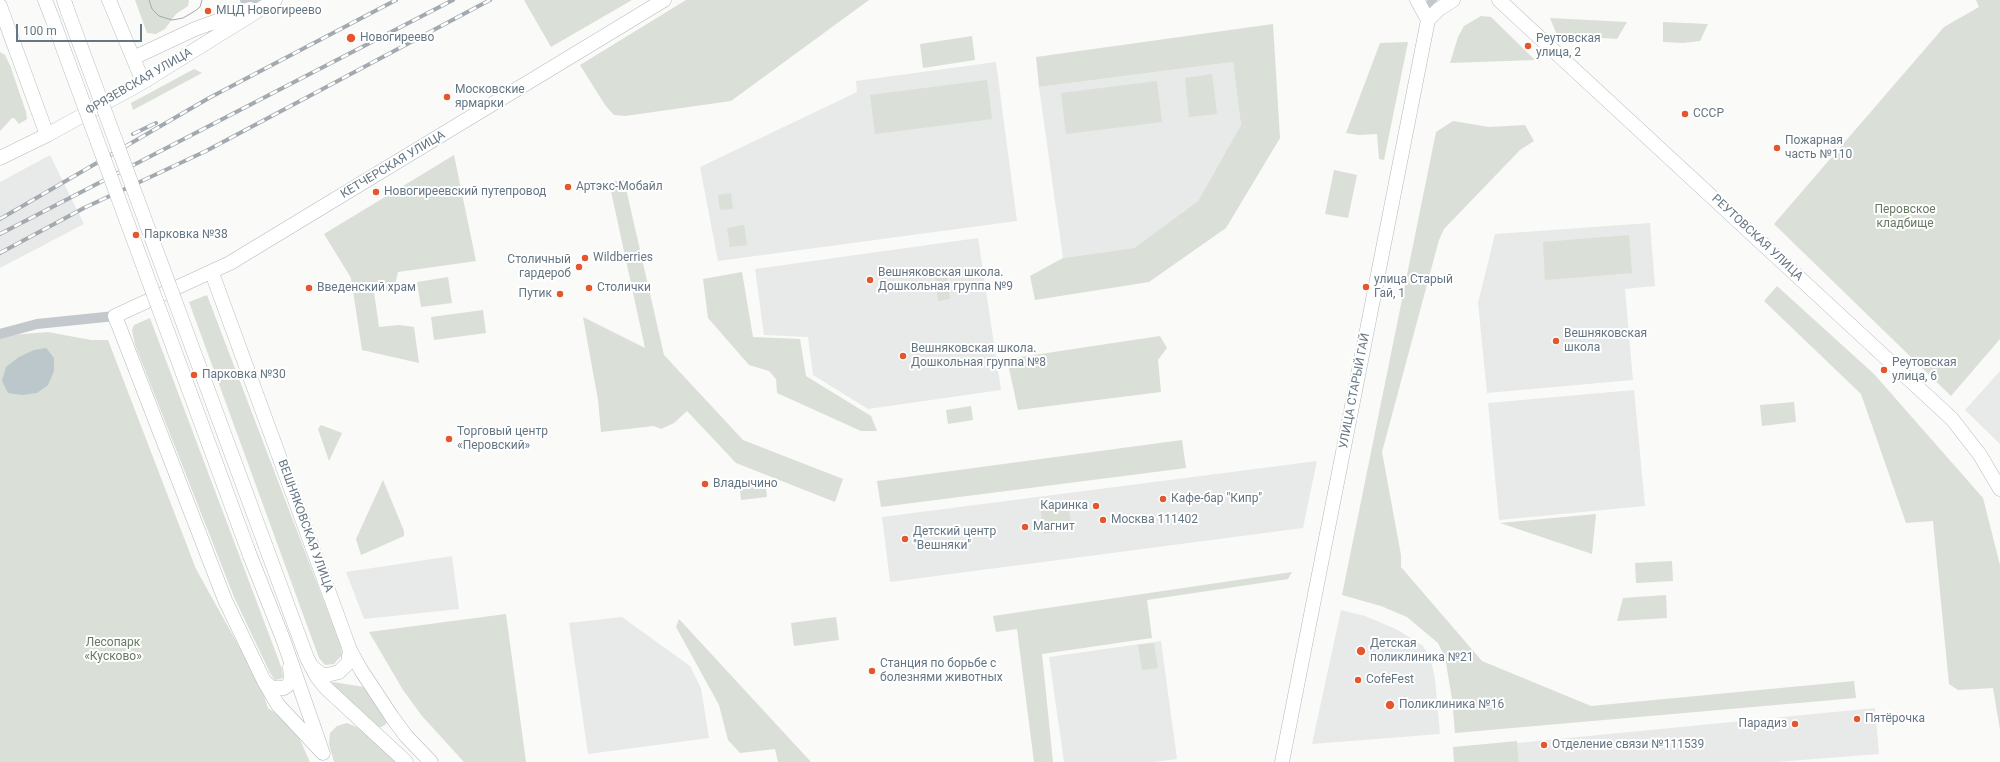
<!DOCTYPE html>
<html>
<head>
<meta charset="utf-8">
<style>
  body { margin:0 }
  #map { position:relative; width:2000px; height:762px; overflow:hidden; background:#fafaf8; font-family:Roboto,sans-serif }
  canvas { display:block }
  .scale { position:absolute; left:16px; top:24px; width:126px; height:18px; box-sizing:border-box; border:2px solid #657683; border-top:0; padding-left:5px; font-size:12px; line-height:14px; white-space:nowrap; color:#657683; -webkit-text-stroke:3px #fff; paint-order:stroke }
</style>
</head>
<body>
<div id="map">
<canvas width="2000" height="762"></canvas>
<div class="scale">100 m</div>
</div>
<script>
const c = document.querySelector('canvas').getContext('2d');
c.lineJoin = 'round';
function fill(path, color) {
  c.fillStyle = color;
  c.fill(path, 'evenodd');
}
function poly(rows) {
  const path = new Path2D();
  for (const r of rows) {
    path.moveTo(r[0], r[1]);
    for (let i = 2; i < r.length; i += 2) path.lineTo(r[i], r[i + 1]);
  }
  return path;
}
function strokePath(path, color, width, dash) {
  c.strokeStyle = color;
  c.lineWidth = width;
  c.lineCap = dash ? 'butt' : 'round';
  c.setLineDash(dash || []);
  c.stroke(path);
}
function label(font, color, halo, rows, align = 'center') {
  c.font = font + ' Roboto,sans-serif';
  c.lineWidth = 4;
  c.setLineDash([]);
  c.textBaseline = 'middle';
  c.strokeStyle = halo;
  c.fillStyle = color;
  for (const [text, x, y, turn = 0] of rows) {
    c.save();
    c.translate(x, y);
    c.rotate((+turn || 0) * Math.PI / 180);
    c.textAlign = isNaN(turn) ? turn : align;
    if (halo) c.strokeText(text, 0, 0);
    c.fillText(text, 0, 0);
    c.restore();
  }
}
fill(poly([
  [996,62,1017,221,718,261,700,167,857,92,856,81],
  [1233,62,1241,125,1198,201,1134,248,1063,258,1039,87],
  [50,155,84,224,0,268,0,182],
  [1650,223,1655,286,1625,289,1633,380,1487,393,1478,303,1495,234],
  [978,238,1001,390,868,409,813,375,808,337,764,335,755,269],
  [2000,371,2000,444,1965,410],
  [1634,390,1645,506,1499,520,1488,403],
  [1317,461,1303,528,890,582,882,517],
  [452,556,459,609,364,619,346,572],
  [1341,610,1365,616,1398,630,1423,646,1431,660,1435,679,1440,734,1312,744],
  [622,617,690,666,701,688,709,738,588,754,569,623],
  [1161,641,1177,759,1153,762,1064,762,1049,657],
  [1875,708,1879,754,1777,762,1519,762,1517,743]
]), '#e8e9e9');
fill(poly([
  [135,0,189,0,188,6,176,14,165,29,156,34,147,33],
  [524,0,632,0,551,47],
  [686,0,869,0,731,101,625,116,614,115,605,105,580,65],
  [1976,0,2000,0,2000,339,1951,396,1774,224,1944,27,1979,7],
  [1481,16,1491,17,1535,60,1450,63,1458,37,1464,26],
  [1550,18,1627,22,1617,39,1557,35],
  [1663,22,1708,24,1700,41,1683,43,1663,42],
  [1273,24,1280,138,1226,228,1149,282,1035,300,1030,276,1063,258,1134,248,1198,201,1241,125,1233,62,1039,87,1036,57],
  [972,36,975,60,923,68,920,44],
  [1408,42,1384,160,1379,159,1377,134,1359,135,1346,133,1380,43],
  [0,52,5,55,10,65,26,112,27,119,19,124,14,118,12,118,0,131],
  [194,69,202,73,133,110,131,103],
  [1212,74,1217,114,1189,117,1185,78],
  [987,80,992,119,875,134,870,95],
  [1157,81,1162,122,1066,134,1061,93],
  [1453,121,1489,127,1525,125,1534,141,1520,150,1444,229,1439,240,1382,452,1401,555,1401,567,1482,661,1591,706,1854,681,1856,698,1455,733,1452,699,1445,657,1438,643,1407,617,1381,606,1342,595,1436,132],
  [454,155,476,261,398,272,394,289,374,292,379,327,399,325,414,327,419,363,362,350,351,278,324,234],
  [1334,170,1357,175,1348,218,1325,214],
  [624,180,664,355,743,440,843,479,835,502,736,463,687,411,674,423,661,429,654,426,601,432,598,400,583,317,645,348,609,182],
  [731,193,733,209,720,210,718,195],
  [744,225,747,245,730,247,727,228],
  [1629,235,1632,273,1545,280,1543,242],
  [742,272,753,337,800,339,806,376,871,416,877,431,861,431,777,393,776,379,769,371,749,365,708,318,703,279],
  [947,276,950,299,938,301,935,277],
  [448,277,452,303,421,307,417,282],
  [1777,286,1874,374,1983,498,2000,565,2000,730,1993,688,1958,690,1949,684,1933,521,1906,523,1861,394,1764,301],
  [207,295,341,646,342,655,334,664,325,665,319,658,189,302],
  [483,310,486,333,434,340,431,317],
  [150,318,282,669,283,677,281,679,275,680,270,673,234,597,135,345,132,330,134,325],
  [48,332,91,340,108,340,196,569,261,686,268,708,282,718,297,733,310,762,0,762,0,338,10,335],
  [1160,336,1167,348,1158,360,1161,392,1018,410,1007,359],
  [1794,402,1796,422,1762,426,1760,405],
  [971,406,973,420,948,424,946,410],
  [321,425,342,433,329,461,318,429],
  [1182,440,1186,468,881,507,877,481],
  [765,479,767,497,741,500,739,483],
  [383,480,404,531,404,536,361,555,356,539],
  [1068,502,1072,530,1044,534,1040,506],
  [1596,514,1592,554,1500,523],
  [1672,561,1673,581,1636,583,1635,563],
  [1292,572,1288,579,1147,600,1152,638,1042,654,1053,762,1034,762,1017,629,996,632,993,616],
  [1666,595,1667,618,1617,621,1623,598],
  [506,614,526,762,464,762,422,716,403,690,369,632],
  [836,617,839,640,794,646,791,623],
  [679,619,811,762,778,762,775,749,740,753,728,740,719,705,676,627],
  [1154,643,1158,668,1142,670,1138,645],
  [333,682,364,687,387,723,382,727,379,727,331,684],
  [347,723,359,728,396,762,334,762,329,744,330,733,337,726],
  [1517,741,1519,762,1454,762,1453,747]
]), '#dadfd7');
fill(poly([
  [46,348,54,358,54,371,48,385,37,393,22,395,8,393,2,381,6,367,19,357,34,350]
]), '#bbc7cb');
const secondary = poly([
  [45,0,52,18],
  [64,0,68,12],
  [109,0,143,82],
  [1417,0,1428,20],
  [1499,0,1952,419,1980,455,2000,489],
  [0,6,47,135],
  [133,58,195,29,250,9],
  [0,158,47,135,143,82,275,0],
  [212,273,350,650,361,670,392,717,406,736,431,762],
  [266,547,307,658,317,677,326,688,406,762],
  [249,553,283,639,321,748],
  [311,666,321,674,327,675,339,672,348,663,350,650],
  [264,681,272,688,284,688,288,685,291,680,290,667],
  [323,753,278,705,264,681,225,600,115,316,230,263,664,0],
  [1282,762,1428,20,1439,9,1453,0]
]);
strokePath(secondary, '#b3babf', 15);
strokePath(poly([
  [245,0,247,2,270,3],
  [1428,20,1432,0],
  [0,334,37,324,115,316]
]), '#c3c8cc', 10);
strokePath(secondary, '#fff', 14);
strokePath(poly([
  [149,0,152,9,159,16,172,20,183,18,195,11,200,7,202,0]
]), '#a2aab0', 1);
const rail = poly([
  [133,134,156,123],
  [0,219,209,98,396,0],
  [0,234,453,0],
  [0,253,84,208,206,151,490,0]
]);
strokePath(rail, '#a2aab0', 4);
strokePath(rail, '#fff', 2.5, [8]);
const secondaryBridge = poly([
  [68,12,266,547],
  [52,18,249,553]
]);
strokePath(secondaryBridge, '#b3babf', 15, []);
strokePath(secondaryBridge, '#fff', 14);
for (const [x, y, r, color] of [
  [208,11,4,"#e4572e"],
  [351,38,5,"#e4572e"],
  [1528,46,4,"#e4572e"],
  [447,97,4,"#e4572e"],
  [1685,114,4,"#e4572e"],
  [1777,148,4,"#e4572e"],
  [568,187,4,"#e4572e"],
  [376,192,4,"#e4572e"],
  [136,235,4,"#e4572e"],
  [585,258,4,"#e4572e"],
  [579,267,4,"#e4572e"],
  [870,280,4,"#e4572e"],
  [1366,287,4,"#e4572e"],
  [309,288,4,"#e4572e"],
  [589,288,4,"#e4572e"],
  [560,294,4,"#e4572e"],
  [1556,341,4,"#e4572e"],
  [903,356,4,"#e4572e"],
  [1884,370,4,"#e4572e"],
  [194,375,4,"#e4572e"],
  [449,439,4,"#e4572e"],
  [705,484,4,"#e4572e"],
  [1163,499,4,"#e4572e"],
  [1096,506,4,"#e4572e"],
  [1103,520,4,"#e4572e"],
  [1025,527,4,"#e4572e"],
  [905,539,4,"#e4572e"],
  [1361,651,5,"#e4572e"],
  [872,671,4,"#e4572e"],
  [1358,680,4,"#e4572e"],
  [1390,705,5,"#e4572e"],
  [1857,719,4,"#e4572e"],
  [1795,724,4,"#e4572e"],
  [1544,745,4,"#e4572e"]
]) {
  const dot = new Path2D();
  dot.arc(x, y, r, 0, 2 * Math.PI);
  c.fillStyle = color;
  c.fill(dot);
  strokePath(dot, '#fff', 1.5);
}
label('12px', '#657683', '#fff', [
  ["МЦД Новогиреево",216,11],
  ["Новогиреево",360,38],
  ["Реутовская",1536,39],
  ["улица, 2",1536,53],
  ["Московские",455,90],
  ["ярмарки",455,104],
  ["СССР",1693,114],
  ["Пожарная",1785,141],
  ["часть №110",1785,155],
  ["Артэкс-Мобайл",576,187],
  ["Новогиреевский путепровод",384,192],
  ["Парковка №38",144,235],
  ["Wildberries",593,258],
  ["Столичный",571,260,"right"],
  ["гардероб",571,274,"right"],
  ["Вешняковская школа.",878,273],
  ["Дошкольная группа №9",878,287],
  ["улица Старый",1374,280],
  ["Гай, 1",1374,294],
  ["Введенский храм",317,288],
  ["Столички",597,288],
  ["Путик",552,294,"right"],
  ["Вешняковская",1564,334],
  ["школа",1564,348],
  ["Вешняковская школа.",911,349],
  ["Дошкольная группа №8",911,363],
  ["Реутовская",1892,363],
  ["улица, 6",1892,377],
  ["Парковка №30",202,375],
  ["Торговый центр",457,432],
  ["«Перовский»",457,446],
  ["Владычино",713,484],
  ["Кафе-бар \"Кипр\"",1171,499],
  ["Каринка",1088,506,"right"],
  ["Москва 111402",1111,520],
  ["Магнит",1033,527],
  ["Детский центр",913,532],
  ["\"Вешняки\"",913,546],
  ["Детская",1370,644],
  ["поликлиника №21",1370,658],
  ["Станция по борьбе с",880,664],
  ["болезнями животных",880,678],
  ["CofeFest",1366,680],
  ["Поликлиника №16",1399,705],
  ["Пятёрочка",1865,719],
  ["Парадиз",1787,724,"right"],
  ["Отделение связи №111539",1552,745]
], 'left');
label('12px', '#657683', '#fff', [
  ["ФРЯЗЕВСКАЯ УЛИЦА",139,82,-30],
  ["КЕТЧЕРСКАЯ УЛИЦА",393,165,-31],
  ["РЕУТОВСКАЯ УЛИЦА",1757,238,43],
  ["УЛИЦА СТАРЫЙ ГАЙ",1355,391,-79],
  ["ВЕШНЯКОВСКАЯ УЛИЦА",305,526,70]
]);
label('12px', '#687a64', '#fff', [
  ["Перовское",1905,210],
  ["кладбище",1905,224],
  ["Лесопарк",113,643],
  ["«Кусково»",113,657]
]);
</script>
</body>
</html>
